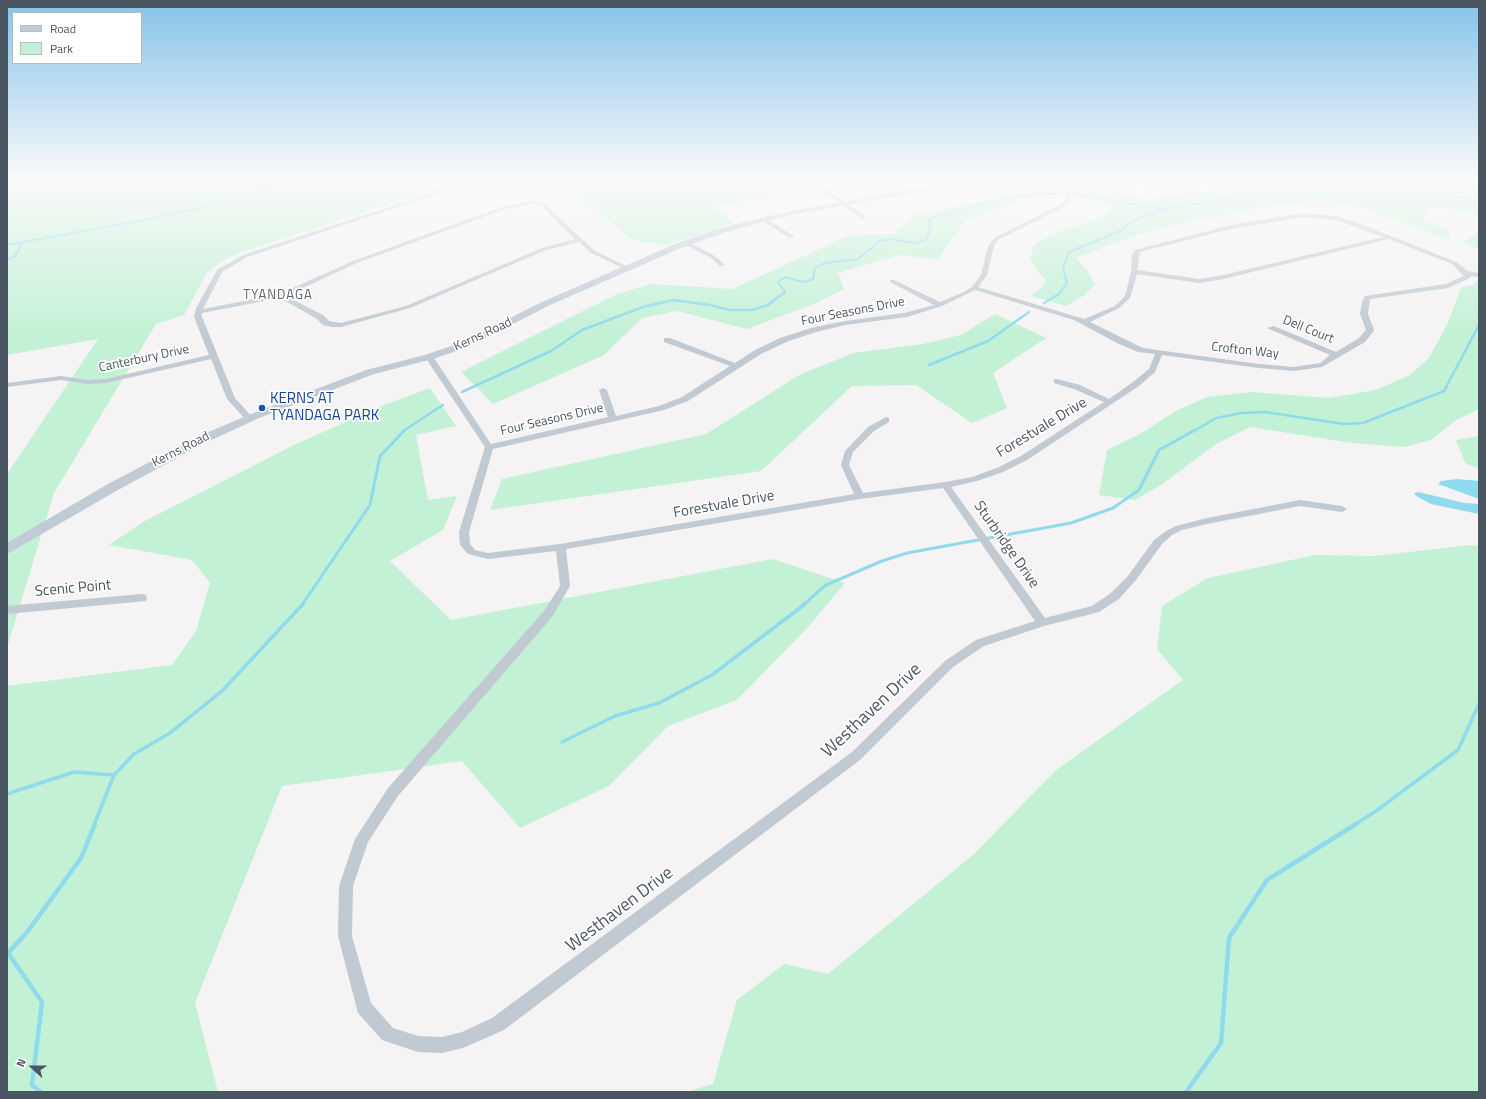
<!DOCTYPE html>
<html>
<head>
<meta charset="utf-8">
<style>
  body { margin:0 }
  #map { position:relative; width:1486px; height:1099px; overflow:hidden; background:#f5f3f3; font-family:"Titillium Web",sans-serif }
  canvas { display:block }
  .frame { position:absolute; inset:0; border:8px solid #4a5661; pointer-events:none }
  .legend { position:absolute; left:12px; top:12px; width:130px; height:52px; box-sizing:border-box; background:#fff; border:1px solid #b7bbc0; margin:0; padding:5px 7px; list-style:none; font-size:12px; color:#4a5661 }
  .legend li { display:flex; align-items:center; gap:8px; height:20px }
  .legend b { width:20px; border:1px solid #b7bbc0 }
  .north { position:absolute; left:12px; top:1047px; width:40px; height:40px; -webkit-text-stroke:3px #fff; paint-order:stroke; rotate:291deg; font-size:11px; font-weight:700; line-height:16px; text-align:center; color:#4a5661 }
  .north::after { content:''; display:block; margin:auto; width:14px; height:18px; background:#4a5661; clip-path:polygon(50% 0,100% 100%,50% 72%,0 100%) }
</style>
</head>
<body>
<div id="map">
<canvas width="1486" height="1099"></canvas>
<div class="frame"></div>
<ul class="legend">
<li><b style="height:5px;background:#c1cbd6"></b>Road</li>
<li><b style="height:11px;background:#c3f1d5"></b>Park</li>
</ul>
<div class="north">N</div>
</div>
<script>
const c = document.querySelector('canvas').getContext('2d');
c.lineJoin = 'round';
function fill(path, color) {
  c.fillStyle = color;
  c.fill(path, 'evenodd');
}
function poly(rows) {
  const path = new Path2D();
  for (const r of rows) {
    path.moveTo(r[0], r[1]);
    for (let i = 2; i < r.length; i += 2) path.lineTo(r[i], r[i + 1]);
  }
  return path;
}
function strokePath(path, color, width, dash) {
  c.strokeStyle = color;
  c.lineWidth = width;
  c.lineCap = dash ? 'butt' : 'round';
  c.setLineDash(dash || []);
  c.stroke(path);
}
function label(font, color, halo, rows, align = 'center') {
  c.font = font + ' "Titillium Web",sans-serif';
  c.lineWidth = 3.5;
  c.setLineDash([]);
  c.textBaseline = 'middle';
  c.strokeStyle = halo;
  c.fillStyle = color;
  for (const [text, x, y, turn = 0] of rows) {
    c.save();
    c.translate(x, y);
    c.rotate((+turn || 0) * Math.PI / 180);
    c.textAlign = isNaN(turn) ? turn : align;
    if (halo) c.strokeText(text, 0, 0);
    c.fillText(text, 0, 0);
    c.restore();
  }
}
fill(poly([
  [1053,179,1118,179,1138,189,1117,193,1104,190,1070,188],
  [1441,179,1479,179,1479,186,1451,183]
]), '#fdf9ef');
fill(poly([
  [7,179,383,179,434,190,239,253,219,263,206,274,184,315,156,324,54,493,7,648,7,474,98,339,7,355],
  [504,179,760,179,782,195,715,207,733,223,667,245,632,240,571,189,546,185,479,194],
  [1292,179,1387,180,1431,185,1451,183,1479,186,1479,217,1478,215,1457,210,1433,208,1421,220,1450,231,1449,240,1371,211,1344,203,1312,202,1270,206,1228,214,1147,231,1076,258,1087,270,1095,284,1085,295,1066,306,1031,296,1044,285,1045,279,1035,268,1030,257,1033,247,1039,241,1060,231,1105,216,1112,212,1109,207,1102,202,1079,197,1074,188,1104,190,1135,197,1129,196,1132,194,1143,198,1297,182],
  [1051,189,1058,196,1037,196,966,220,938,259,898,255,838,273,844,289,816,303,747,329,677,311,642,318,604,355,493,404,461,372,617,294,651,284,732,289,850,235,893,234,909,221,912,215],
  [1479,227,1479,249,1463,242,1477,233],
  [1479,280,1479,409,1456,420,1431,440,1404,447,1352,443,1250,427,1216,444,1161,485,1135,500,1099,495,1107,450,1140,434,1176,411,1207,397,1252,392,1329,398,1376,390,1410,375,1429,358,1448,323,1461,287,1473,285],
  [995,314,1046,338,993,373,1007,408,972,423,916,385,852,386,761,471,490,510,502,479,706,434,801,374,854,353,923,344,961,335],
  [430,388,456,426,416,435,428,500,457,496,443,530,390,561,451,620,773,559,845,583,808,627,737,700,668,726,609,786,520,828,462,761,282,786,195,1003,218,1092,7,1092,7,686,172,665,196,631,210,583,192,560,109,545,143,522,294,445,384,405],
  [1479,436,1479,469,1465,463,1456,440],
  [1471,545,1479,546,1479,1092,686,1092,713,1084,737,1000,784,964,828,974,974,854,1056,770,1183,680,1157,649,1162,606,1208,578,1315,555,1374,556]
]), '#c3f1d5');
fill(poly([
  [1457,479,1479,481,1479,499,1438,484,1441,481],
  [1418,492,1465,503,1479,504,1479,514,1431,504,1416,496,1414,493]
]), '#90daee');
strokePath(poly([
  [596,188,612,179],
  [1067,193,1162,209],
  [7,245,155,218,209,206,294,179],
  [7,260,15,256,23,242],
  [784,291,778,282,785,277,803,282,813,279,815,268,825,263,858,259,880,241,891,239,915,243,926,240,930,229,929,219,982,203,1023,195,1062,193],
  [1061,291,1067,283,1063,268,1069,252,1118,232,1133,221,1164,209,1244,196,1273,194,1479,198]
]), '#90daee', 2);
strokePath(poly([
  [1044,303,1059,294,1062,290],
  [929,365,988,341,1029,312],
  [462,392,551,351,582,330,643,307,673,300,710,305,730,310,752,310,768,305,785,292,784,290],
  [403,431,443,405],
  [1194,431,1216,418,1242,413,1265,412,1344,424,1363,423,1444,391,1479,325]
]), '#90daee', 2.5);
strokePath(poly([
  [302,605,370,505,380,456,405,430],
  [803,605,826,585,882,561,907,553,1071,523,1113,508,1139,490,1159,450,1195,430]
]), '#90daee', 3);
strokePath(poly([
  [562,742,615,716,659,703,712,675,805,604],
  [7,794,74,772,114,775],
  [94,825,114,775,134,754,170,733,222,691,303,604],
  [1354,825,1376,811,1458,750,1479,704]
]), '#90daee', 3.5);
strokePath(poly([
  [8,953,42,1002,32,1085,41,1092],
  [7,954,28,931,81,858,95,824],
  [1186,1092,1221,1043,1229,938,1267,880,1356,824]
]), '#90daee', 4.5);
fill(poly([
  [456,179,463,179,432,196,247,257,222,272,203,309,279,294,353,261,502,207,533,200,546,203,552,211,595,251,630,268,625,269,591,253,579,242,546,250,410,308,341,327,332,327,323,325,317,319,280,298,202,313,202,317,235,398,254,419,250,422,247,421,227,399,211,359,106,383,88,384,61,380,7,387,7,383,61,376,88,380,106,379,209,355,194,317,196,308,217,270,243,255,428,194,456,179],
  [533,204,542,205,548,213,575,239,542,248,406,306,341,323,329,321,323,315,286,296,357,263,506,209,533,204],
  [806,179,813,179,867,218,862,219,806,179],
  [1042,179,1049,179,1068,191,1071,200,1066,206,998,240,994,246,987,275,978,287,1084,319,1115,306,1125,296,1131,272,1132,255,1135,250,1231,225,1304,213,1336,216,1356,222,1456,262,1468,271,1479,273,1479,277,1471,276,1470,278,1448,288,1370,299,1368,314,1374,330,1373,332,1365,342,1322,367,1294,371,1259,368,1162,355,1155,372,1139,386,1027,460,1003,472,977,481,951,487,1045,618,1092,606,1111,593,1128,576,1154,540,1166,531,1176,526,1207,518,1300,500,1342,506,1347,509,1342,512,1300,506,1207,524,1182,530,1172,535,1162,544,1136,580,1119,599,1099,612,1044,626,984,646,953,667,860,760,504,1030,463,1048,442,1053,418,1052,382,1040,358,1013,338,936,339,886,355,839,388,788,544,611,560,586,556,551,488,559,468,554,460,545,459,532,485,447,425,357,426,355,432,355,491,444,608,417,599,390,603,388,607,390,616,416,659,406,682,397,730,366,664,342,664,338,670,338,735,363,755,350,780,338,811,328,845,321,904,313,934,305,890,282,890,280,894,280,940,302,962,293,972,287,981,275,988,246,994,238,1062,204,1065,200,1063,193,1042,179],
  [1304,217,1336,220,1383,237,1219,276,1199,279,1137,270,1140,252,1231,229,1304,217],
  [1389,239,1452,264,1464,276,1446,284,1365,296,1362,302,1360,314,1366,330,1359,338,1336,352,1274,326,1267,328,1330,355,1320,363,1294,367,1259,364,1143,348,1090,322,1119,308,1130,298,1137,274,1199,283,1219,280,1389,239],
  [975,290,1074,320,1117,343,1138,352,1155,354,1149,369,1133,382,1109,399,1080,385,1057,379,1054,379,1054,383,1074,389,1104,402,1021,456,997,468,972,477,945,482,863,493,849,465,853,452,874,431,889,422,889,418,886,417,868,427,845,451,841,465,854,494,560,544,488,553,475,550,470,544,469,532,493,449,664,410,688,401,761,354,786,342,816,332,845,325,907,317,942,306,975,290],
  [943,488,1035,621,976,640,945,661,852,752,492,1018,462,1032,442,1037,418,1036,393,1028,371,1003,352,936,353,886,368,842,398,796,552,617,570,586,566,549,860,499,943,488],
  [761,218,765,218,795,237,790,238,761,220,761,218],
  [684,242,688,242,715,256,725,265,720,266,711,258,684,244,684,242],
  [142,594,146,595,147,598,146,601,7,614,7,606,142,594]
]), '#c1cad2');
fill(poly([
  [967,179,985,179,981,181,786,216,723,233,681,248,548,306,468,347,433,359,374,374,259,418,205,443,118,490,7,554,7,543,108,484,197,437,251,414,366,370,425,355,460,343,542,302,675,244,717,229,786,212,967,179]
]), '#c1cbd6');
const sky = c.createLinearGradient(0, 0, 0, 333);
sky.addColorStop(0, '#85c3ea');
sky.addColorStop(0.54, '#fafafa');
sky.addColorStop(1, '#fafafa00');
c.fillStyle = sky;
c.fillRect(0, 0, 1486, 333);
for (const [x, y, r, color] of [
  [262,408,4,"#1a4fb4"]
]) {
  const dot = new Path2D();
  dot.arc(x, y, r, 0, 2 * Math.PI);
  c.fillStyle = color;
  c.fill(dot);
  strokePath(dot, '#fff', 1.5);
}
c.letterSpacing = '1px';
label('13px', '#5f6368', '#fff', [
  ["TYANDAGA",278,296]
]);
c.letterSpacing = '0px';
label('13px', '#4a5661', '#fff', [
  ["Four Seasons Drive",853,312,-11],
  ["Dell Court",1308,330,22],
  ["Kerns Road",483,335,-25],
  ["Crofton Way",1245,351,6],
  ["Canterbury Drive",144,359,-12],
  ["Four Seasons Drive",552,420,-13],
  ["Kerns Road",181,450,-27]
]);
label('15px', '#164399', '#fff', [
  ["KERNS AT",270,399],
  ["TYANDAGA PARK",270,416]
], 'left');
label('15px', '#4a5661', '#fff', [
  ["Forestvale Drive",1042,428,-31],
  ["Forestvale Drive",724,505,-10],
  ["Sturbridge Drive",1006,545,55],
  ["Scenic Point",73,589,-5]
]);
label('18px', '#4a5661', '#fff', [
  ["Westhaven Drive",872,711,-43],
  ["Westhaven Drive",620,910,-37]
]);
</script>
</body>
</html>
